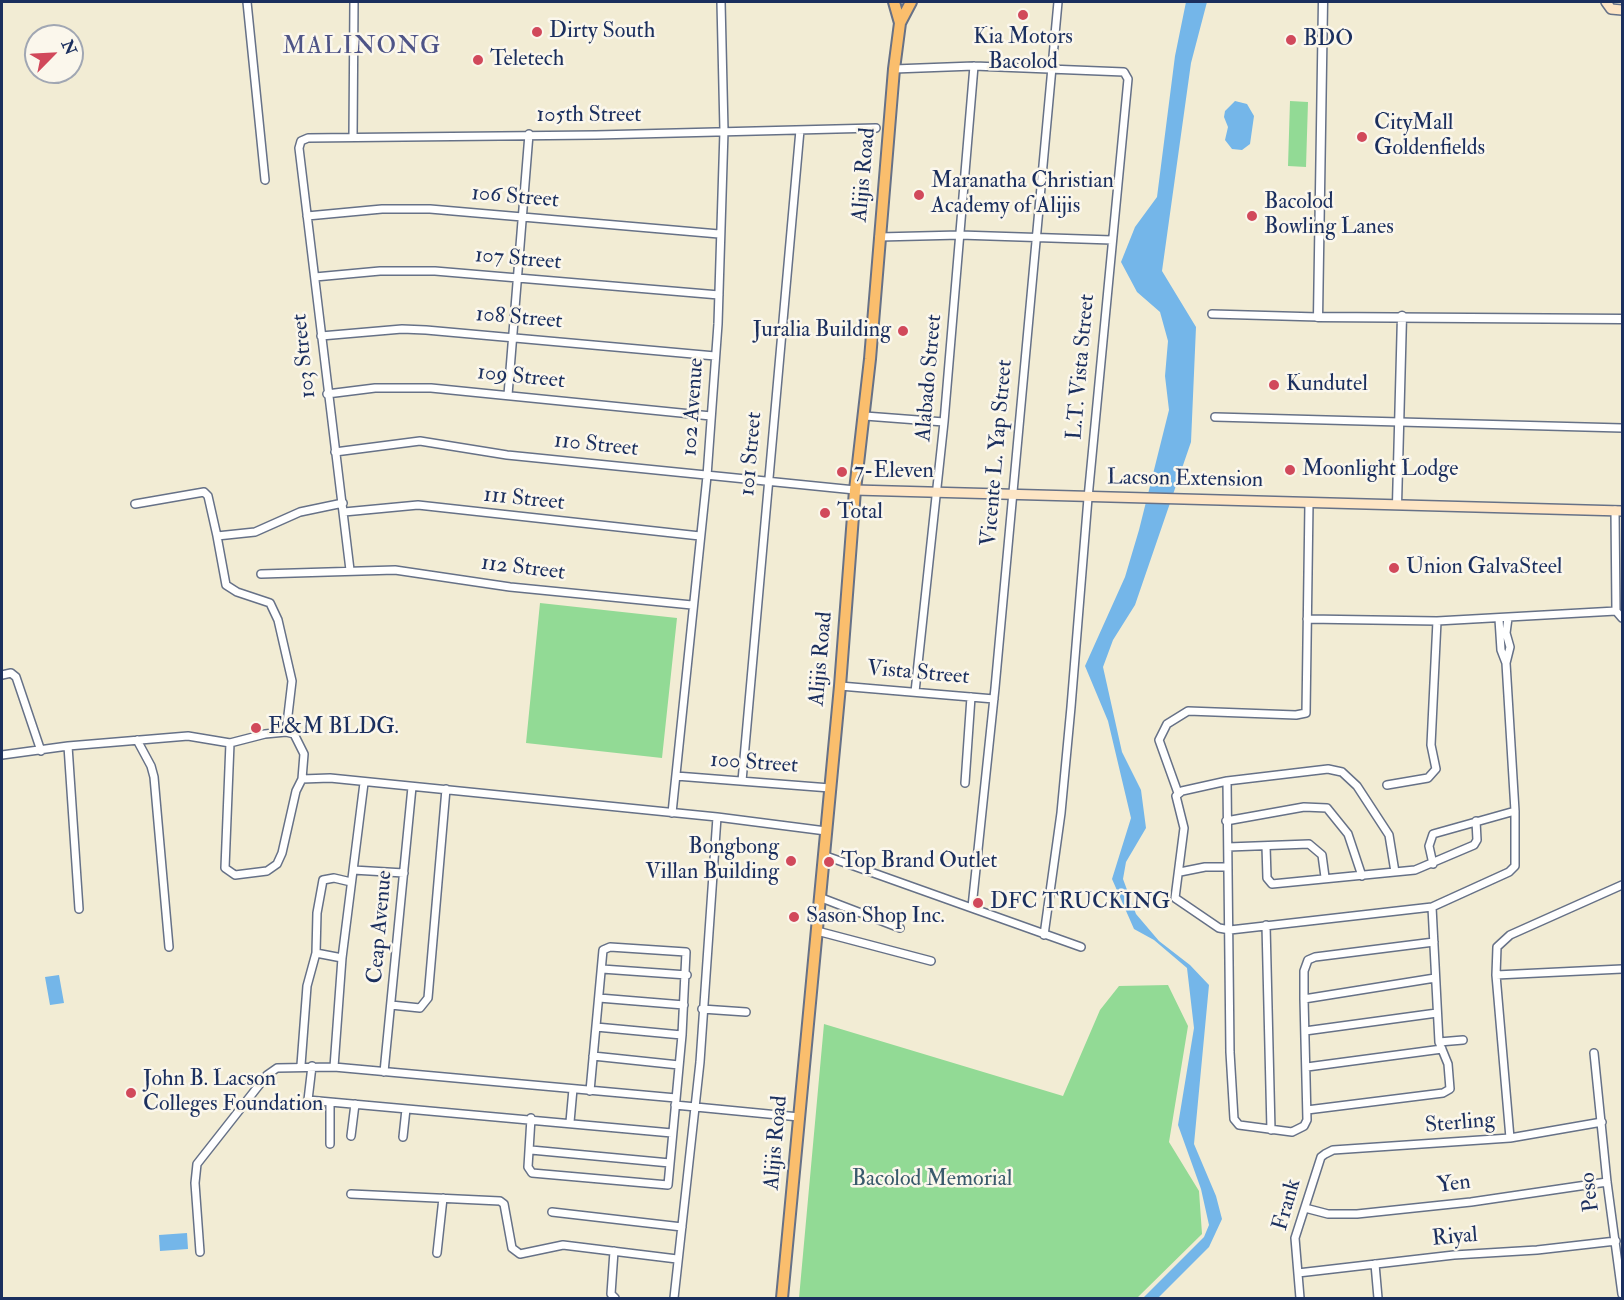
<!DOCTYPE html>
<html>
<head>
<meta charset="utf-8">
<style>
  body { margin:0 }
  #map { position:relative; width:1624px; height:1300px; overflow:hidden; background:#f2ecd4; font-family:"IM FELL Double Pica",serif }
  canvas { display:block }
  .frame { position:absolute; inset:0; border:3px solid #1b2f5e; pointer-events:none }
  .north { position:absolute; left:24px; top:24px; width:60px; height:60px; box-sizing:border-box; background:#fbf7ec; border:2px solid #a1a7b3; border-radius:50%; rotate:66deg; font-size:16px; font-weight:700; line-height:24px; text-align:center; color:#1b2f5e }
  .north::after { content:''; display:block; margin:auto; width:21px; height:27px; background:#d1495b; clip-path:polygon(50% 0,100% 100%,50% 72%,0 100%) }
</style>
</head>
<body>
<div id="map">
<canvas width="1624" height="1300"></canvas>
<div class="frame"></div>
<div class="north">N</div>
</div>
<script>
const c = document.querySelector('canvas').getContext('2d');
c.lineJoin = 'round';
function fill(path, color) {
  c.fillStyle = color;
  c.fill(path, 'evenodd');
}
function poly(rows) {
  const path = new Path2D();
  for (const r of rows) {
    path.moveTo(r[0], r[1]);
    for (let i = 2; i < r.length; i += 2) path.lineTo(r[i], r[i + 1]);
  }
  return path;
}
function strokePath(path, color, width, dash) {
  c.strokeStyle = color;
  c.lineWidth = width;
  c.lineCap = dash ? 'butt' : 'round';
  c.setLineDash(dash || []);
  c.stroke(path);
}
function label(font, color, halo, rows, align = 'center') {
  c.font = font + ' "IM FELL Double Pica",serif';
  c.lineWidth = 5;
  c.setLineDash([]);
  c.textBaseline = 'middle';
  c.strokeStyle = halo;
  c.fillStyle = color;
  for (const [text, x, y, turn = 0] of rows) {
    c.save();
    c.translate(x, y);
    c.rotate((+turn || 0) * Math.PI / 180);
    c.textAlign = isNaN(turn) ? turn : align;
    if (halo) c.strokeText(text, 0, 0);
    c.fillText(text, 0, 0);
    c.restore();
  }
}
fill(poly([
  [1290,101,1308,102,1306,167,1288,166],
  [540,603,677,618,662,758,526,743],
  [1168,985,1188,1026,1169,1142,1199,1191,1202,1234,1137,1298,799,1298,824,1024,1063,1096,1100,1010,1119,986]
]), '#92da95');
fill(poly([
  [1186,2,1207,2,1191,63,1162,271,1196,327,1191,442,1135,605,1113,640,1103,667,1122,752,1141,790,1146,828,1126,862,1123,879,1136,914,1159,941,1190,965,1209,985,1194,1144,1216,1196,1222,1219,1209,1247,1158,1298,1143,1298,1204,1237,1209,1225,1201,1189,1178,1125,1194,1028,1187,968,1154,940,1134,929,1112,879,1131,818,1108,721,1085,666,1125,577,1139,530,1169,410,1165,376,1168,341,1160,312,1137,292,1121,262,1135,227,1157,197,1175,56],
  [1235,101,1247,104,1254,116,1250,144,1242,150,1232,149,1225,140,1228,127,1224,117,1225,111],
  [59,975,64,1003,50,1005,45,977],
  [187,1233,188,1249,160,1251,159,1235]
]), '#74b6e9');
const minor = poly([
  [247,2,265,180],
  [894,69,974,66,1124,72,1128,79,1088,498,1071,707,1061,813,1044,935],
  [353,137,354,2],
  [307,216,382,209,430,209,719,234],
  [879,237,960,235,1112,240],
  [315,277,380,271,435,271,719,295],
  [1212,314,1318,317],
  [321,336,402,329,426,330,715,356],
  [327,394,375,388,431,388,711,416],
  [508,395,529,134],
  [865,416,944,422],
  [1215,417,1622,428],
  [335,452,420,441,507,455,855,490],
  [135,504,204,492,208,496,217,536,255,532,300,512,343,503],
  [1615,510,1616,611,1622,618],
  [344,512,418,505,700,536],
  [217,536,226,585,237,592,270,603,278,620,292,681,286,732],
  [350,570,299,148,301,141,308,138,596,135,876,128],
  [261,574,395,570,510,587,692,605],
  [1307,619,1437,621,1616,611],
  [1506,663,1510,647,1506,633,1508,618],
  [2,675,11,673,16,677,41,751],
  [840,686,994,699],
  [915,692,944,422,974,66],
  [137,740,151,766,154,777,169,947],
  [68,746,79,909],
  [2,755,68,746,188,736,230,743,265,734,286,732,294,734,304,754,302,779,296,791,282,853,277,864,267,871,235,875,225,868,230,743],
  [676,776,830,788],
  [302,779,330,778,717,817,826,831],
  [742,781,800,130],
  [1227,781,1230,1052,1234,1119,1239,1125,1292,1132,1304,1126,1307,1120,1304,999,1304,971,1308,960,1315,957,1434,942],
  [965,783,971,697],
  [1387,785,1428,778,1436,769,1431,745,1437,621],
  [1178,793,1159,740,1167,724,1188,711,1296,715,1306,713,1309,503],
  [672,813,707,476,718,324,724,131,721,2],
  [1226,821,1304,807,1327,808,1348,834,1362,876],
  [1266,846,1267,878,1272,884,1415,870,1474,845,1477,840,1476,821],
  [1228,847,1309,844,1322,855,1325,877],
  [823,855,1081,947],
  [1433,864,1429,846,1433,834,1515,811],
  [353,870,404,873],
  [1180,872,1205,867,1228,867],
  [1395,872,1389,835,1357,786,1342,772,1328,769,1227,781,1182,791,1176,796,1184,828,1175,898,1219,928,1230,930,1432,907,1509,872,1515,866,1515,811,1506,663,1501,650,1499,619],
  [819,897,900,928],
  [972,907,995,688,1058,2],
  [1266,925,1271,1130],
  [817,931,931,961],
  [316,953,342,958],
  [602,969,687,975],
  [1496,975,1622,969],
  [599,998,684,1005],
  [1304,999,1435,978],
  [391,1005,420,1008,428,998,446,789],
  [702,1009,746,1012],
  [596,1027,682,1035],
  [1305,1031,1437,1013],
  [1439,1042,1463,1040],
  [1594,1053,1607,1182,1622,1294],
  [593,1056,679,1065],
  [301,1065,307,986,316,953,317,913,323,880,334,878,351,882],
  [312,1066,308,1100,672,1133],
  [334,1067,342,958,364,783],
  [1307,1067,1442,1049],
  [384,1072,412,787],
  [675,1105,799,1117],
  [1307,1110,1443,1093,1450,1089,1448,1064,1439,1042,1432,907],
  [531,1118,528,1167,532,1173,668,1185,682,1035,686,952,610,947,603,950,590,1091],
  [570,1122,573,1089],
  [351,1136,355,1104],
  [403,1137,406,1109],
  [1510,1138,1496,975,1497,947,1510,935,1622,885],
  [330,1144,330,1102],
  [531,1150,670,1163],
  [351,1194,500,1201,504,1204,512,1248,520,1254,563,1245,677,1259],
  [1305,1208,1328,1214,1357,1214,1471,1202,1607,1182],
  [552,1212,682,1227],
  [614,1251,611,1294,615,1298],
  [200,1252,195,1183,197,1164,267,1075,277,1068,334,1067,676,1098],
  [437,1253,443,1198],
  [1375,1264,1378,1298],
  [1298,1273,1454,1255,1537,1250,1616,1241],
  [674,1298,700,1062,717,817],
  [1300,1298,1295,1238,1321,1157,1325,1154,1333,1150,1510,1138,1602,1122]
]);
const tertiary = poly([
  [1323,2,1318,317,1622,319],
  [1397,504,1402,316]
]);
const secondary = poly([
  [1606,2,1611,9,1622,10],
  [855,490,1622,511]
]);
const primary = poly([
  [894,2,900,23],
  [782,1298,840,686,855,490,870,359,894,69,900,23,911,2]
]);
strokePath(minor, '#667187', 10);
strokePath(tertiary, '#667187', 11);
strokePath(secondary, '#667187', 12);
strokePath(primary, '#667187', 14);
strokePath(minor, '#fff', 7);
strokePath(tertiary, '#fff', 8);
strokePath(secondary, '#fde5c5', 9);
strokePath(primary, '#fabe6d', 10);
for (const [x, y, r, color] of [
  [1023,15,6,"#d1495b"],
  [537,32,6,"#d1495b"],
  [1291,40,6,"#d1495b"],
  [478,60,6,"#d1495b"],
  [1362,137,6,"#d1495b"],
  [919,195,6,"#d1495b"],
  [1252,216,6,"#d1495b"],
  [903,331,6,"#d1495b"],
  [1274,385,6,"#d1495b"],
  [1290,470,6,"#d1495b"],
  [842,472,6,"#d1495b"],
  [825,513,6,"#d1495b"],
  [1394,568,6,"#d1495b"],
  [256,728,6,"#d1495b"],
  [791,861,6,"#d1495b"],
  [829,862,6,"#d1495b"],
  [978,903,6,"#d1495b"],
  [794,917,6,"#d1495b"],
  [131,1093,6,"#d1495b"]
]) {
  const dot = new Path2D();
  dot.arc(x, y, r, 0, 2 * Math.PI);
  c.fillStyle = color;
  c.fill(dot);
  strokePath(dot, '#fbf7ec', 2);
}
label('22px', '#1b2f5e', '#fbf7ec', [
  ["Dirty South",549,32],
  ["Kia Motors",1023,38,"center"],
  ["Bacolod",1023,63,"center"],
  ["BDO",1303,40],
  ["Teletech",490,60],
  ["CityMall",1374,124],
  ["Goldenfields",1374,149],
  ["Maranatha Christian",931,182],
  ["Academy of Alijis",931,207],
  ["Bacolod",1264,203],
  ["Bowling Lanes",1264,228],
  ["Juralia Building",891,331,"right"],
  ["Kundutel",1286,385],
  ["Moonlight Lodge",1302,470],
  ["7-Eleven",854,472],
  ["Total",837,513],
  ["Union GalvaSteel",1406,568],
  ["E&M BLDG.",268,728],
  ["Bongbong",779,848,"right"],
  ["Villan Building",779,873,"right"],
  ["Top Brand Outlet",841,862],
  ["DFC TRUCKING",990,903],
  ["Sason Shop Inc.",806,917],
  ["John B. Lacson",143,1080],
  ["Colleges Foundation",143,1105]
], 'left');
label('22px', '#1b2f5e', '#fbf7ec', [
  ["105th Street",589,116],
  ["Alijis Road",865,175,-85],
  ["106 Street",515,198,5],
  ["107 Street",518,260,5],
  ["108 Street",519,319,5],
  ["103 Street",305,356,-96],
  ["L.T. Vista Street",1082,367,-85],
  ["109 Street",521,378,6],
  ["Alabado Street",930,378,-85],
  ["102 Avenue",694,407,-86],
  ["110 Street",596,446,6],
  ["Vicente L. Yap Street",998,453,-85],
  ["101 Street",752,454,-85],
  ["Lacson Extension",1185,480,1],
  ["111 Street",524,500,6],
  ["112 Street",523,569,7],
  ["Alijis Road",822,659,-85],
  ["Vista Street",918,674,5],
  ["100 Street",754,764,4],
  ["Ceap Avenue",381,927,-85],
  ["Sterling",1460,1124,-5],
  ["Alijis Road",777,1143,-85],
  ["Yen",1454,1185,-7],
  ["Peso",1591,1192,-97],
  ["Frank",1288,1205,-74],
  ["Riyal",1455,1238,-5]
]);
label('22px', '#395a6c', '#fbf7ec', [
  ["Bacolod Memorial",932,1180]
]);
c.letterSpacing = '1.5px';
label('24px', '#4e5487', '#fbf7ec', [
  ["MALINONG",362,48]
]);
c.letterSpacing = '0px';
</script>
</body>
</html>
